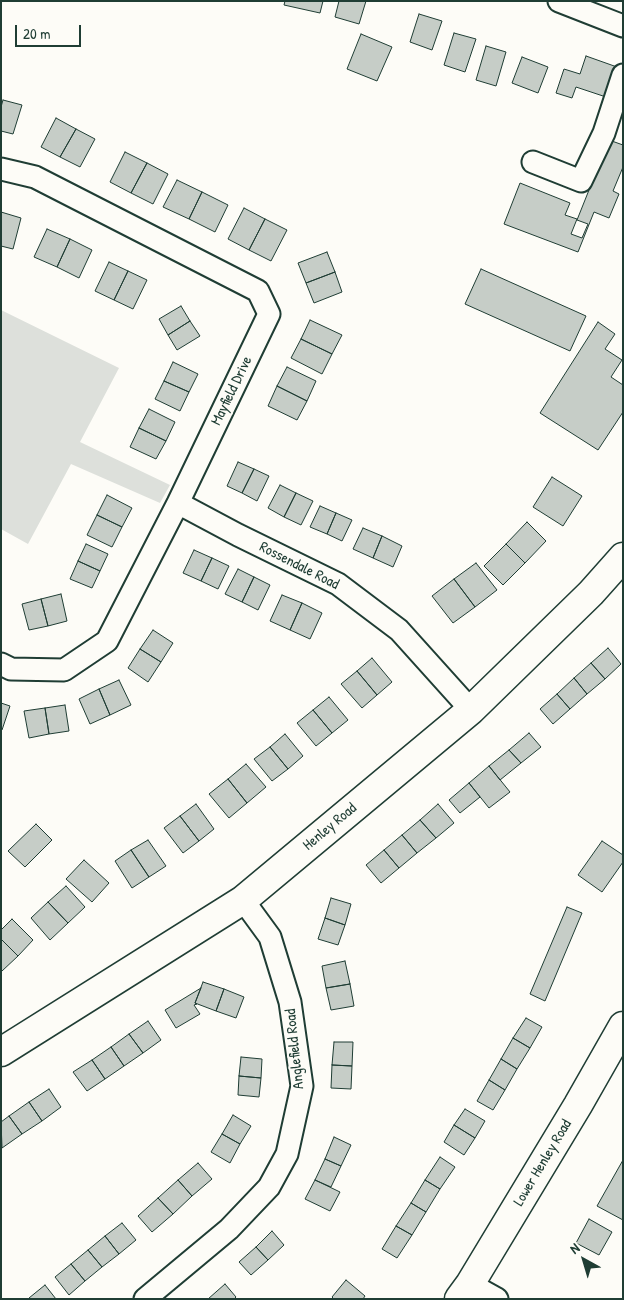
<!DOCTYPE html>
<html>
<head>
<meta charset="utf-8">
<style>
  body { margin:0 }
  #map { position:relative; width:624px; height:1300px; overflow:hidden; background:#fdfcf7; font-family:"Patrick Hand",sans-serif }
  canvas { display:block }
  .frame { position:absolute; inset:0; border:2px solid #1f3d34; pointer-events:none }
  .north { position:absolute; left:559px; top:1235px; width:50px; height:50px; -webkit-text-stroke:4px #fdfcf7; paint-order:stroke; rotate:321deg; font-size:14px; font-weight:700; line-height:20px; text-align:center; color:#1f3d34 }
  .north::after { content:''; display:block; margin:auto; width:18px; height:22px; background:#1f3d34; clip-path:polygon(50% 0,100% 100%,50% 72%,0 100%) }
  .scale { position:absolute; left:15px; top:25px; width:66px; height:22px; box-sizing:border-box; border:2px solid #1f3d34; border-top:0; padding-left:6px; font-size:15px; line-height:18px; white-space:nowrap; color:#1f3d34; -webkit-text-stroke:4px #fdfcf7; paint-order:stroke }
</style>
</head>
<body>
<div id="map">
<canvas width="624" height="1300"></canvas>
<div class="frame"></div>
<div class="north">N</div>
<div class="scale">20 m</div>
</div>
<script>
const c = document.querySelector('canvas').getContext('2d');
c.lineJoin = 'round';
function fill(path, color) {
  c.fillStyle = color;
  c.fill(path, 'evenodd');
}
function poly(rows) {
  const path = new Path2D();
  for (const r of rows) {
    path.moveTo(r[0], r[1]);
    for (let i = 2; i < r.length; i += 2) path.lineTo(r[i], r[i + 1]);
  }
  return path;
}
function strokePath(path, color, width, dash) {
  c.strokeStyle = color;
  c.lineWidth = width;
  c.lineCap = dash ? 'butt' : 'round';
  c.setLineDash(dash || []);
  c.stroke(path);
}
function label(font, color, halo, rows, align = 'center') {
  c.font = font + ' "Patrick Hand",sans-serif';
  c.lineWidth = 4;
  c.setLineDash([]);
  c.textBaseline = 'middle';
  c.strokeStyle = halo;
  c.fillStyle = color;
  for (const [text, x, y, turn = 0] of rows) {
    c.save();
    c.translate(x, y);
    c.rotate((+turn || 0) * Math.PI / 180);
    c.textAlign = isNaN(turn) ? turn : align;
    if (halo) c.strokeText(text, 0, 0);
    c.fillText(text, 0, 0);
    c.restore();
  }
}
fill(poly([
  [1,310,119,368,80,442,170,485,160,503,71,464,28,544,1,529]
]), '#dde0db');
const building = poly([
  [285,1,323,1,320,13,284,5,285,1],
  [339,1,366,1,359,24,335,17,339,1],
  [419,14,442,21,432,50,410,42,419,14],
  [454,33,476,39,465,72,444,65,454,33],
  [361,34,392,47,377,81,347,69,361,34],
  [486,46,506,52,496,86,476,80,486,46],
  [586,56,617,67,606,97,576,87,572,98,556,93,564,69,580,74,586,56],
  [522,57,548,67,538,93,512,83,522,57],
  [3,100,22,105,13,134,1,131,1,107,3,100],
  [56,118,76,129,60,157,41,147,56,118],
  [76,129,95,139,80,167,60,157,76,129],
  [609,140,623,145,623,167,613,191,619,194,609,218,594,212,578,252,504,224,520,183,570,203,565,215,577,219,571,234,582,238,588,224,577,220,609,140],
  [125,152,147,163,131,193,110,182,125,152],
  [147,163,168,174,153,204,131,193,147,163],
  [177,180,202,192,189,219,163,207,177,180],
  [202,192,228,205,215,232,189,219,202,192],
  [244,208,265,219,249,250,228,239,244,208],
  [1,212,21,218,13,249,1,246,1,212],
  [265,219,287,230,271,261,249,250,265,219],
  [47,229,70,239,57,267,34,257,47,229],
  [70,239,92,250,79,278,57,267,70,239],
  [327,252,335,272,306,283,298,263,327,252],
  [109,262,128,271,114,300,95,291,109,262],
  [481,269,586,316,570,351,465,304,481,269],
  [128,271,147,280,133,309,114,300,128,271],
  [335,272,342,292,314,303,306,283,335,272],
  [181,306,190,321,168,335,159,319,181,306],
  [310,320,342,335,332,354,301,339,310,320],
  [190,321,200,336,177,350,168,335,190,321],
  [598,322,615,334,605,349,622,360,611,377,623,385,623,412,598,450,540,413,598,322],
  [301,339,332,354,322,374,291,358,301,339],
  [173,362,198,374,189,392,164,381,173,362],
  [287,367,316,381,307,401,277,386,287,367],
  [164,381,189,392,180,411,155,399,164,381],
  [277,386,307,401,297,420,268,406,277,386],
  [149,409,175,422,166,441,139,428,149,409],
  [139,428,166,441,156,459,130,447,139,428],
  [238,462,254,469,242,493,227,486,238,462],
  [254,469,269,476,257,501,242,493,254,469],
  [552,477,582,496,563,526,533,507,552,477],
  [280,485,296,493,284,517,268,508,280,485],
  [296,493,313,501,301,525,284,517,296,493],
  [107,495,132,508,122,527,97,515,107,495],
  [320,506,336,513,327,534,310,527,320,506],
  [336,513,352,520,342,541,327,534,336,513],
  [97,515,122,527,112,547,87,535,97,515],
  [527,522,546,541,525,563,506,544,527,522],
  [363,528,382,536,373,558,353,549,363,528],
  [382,536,402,546,393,567,373,558,382,536],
  [86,544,108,554,100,571,78,561,86,544],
  [506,544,525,563,503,585,484,566,506,544],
  [194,550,212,558,201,581,183,573,194,550],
  [212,558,229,566,218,589,201,581,212,558],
  [78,561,100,571,92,588,70,579,78,561],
  [476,563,497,590,475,607,454,579,476,563],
  [238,569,254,577,242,602,225,594,238,569],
  [254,577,270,585,258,610,242,602,254,577],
  [454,579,475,607,453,623,432,596,454,579],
  [61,594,67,621,48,626,41,599,61,594],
  [282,595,302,603,290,630,270,621,282,595],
  [41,599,48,626,29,630,22,604,41,599],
  [302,603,322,613,310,639,290,630,302,603],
  [153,630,173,643,161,662,140,649,153,630],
  [608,648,621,664,605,679,591,663,608,648],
  [140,649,161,662,148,682,128,668,140,649],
  [372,658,392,682,377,695,357,671,372,658],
  [591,663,605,679,587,694,574,678,591,663],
  [357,671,377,695,362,708,341,684,357,671],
  [574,678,587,694,570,709,557,694,574,678],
  [119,680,131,705,110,715,99,689,119,680],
  [99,689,110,715,90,724,79,699,99,689],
  [557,694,570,709,553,724,540,709,557,694],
  [329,697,348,720,332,733,313,710,329,697],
  [1,703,10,706,2,730,1,730,1,703],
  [65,705,69,731,49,734,45,708,65,705],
  [45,708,49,734,29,738,24,711,45,708],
  [313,710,332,733,316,746,297,723,313,710],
  [529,733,541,747,521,763,509,750,529,733],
  [285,734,303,756,288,769,270,747,285,734],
  [270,747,288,769,272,781,254,759,270,747],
  [509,750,521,763,500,780,489,766,509,750],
  [246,764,266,787,247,803,228,779,246,764],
  [489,766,510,792,489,808,469,783,489,766],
  [228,779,247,803,229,818,209,794,228,779],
  [469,783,480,797,460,813,449,800,469,783],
  [196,804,214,829,199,841,180,816,196,804],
  [438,804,454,823,436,838,420,820,438,804],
  [180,816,199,841,183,853,164,828,180,816],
  [420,820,436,838,417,853,402,835,420,820],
  [36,824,52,840,25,867,8,851,36,824],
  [402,835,417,853,399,868,384,850,402,835],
  [148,840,166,866,149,877,131,850,148,840],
  [602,841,623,855,623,862,602,892,578,875,602,841],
  [131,850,149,877,132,888,115,861,131,850],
  [384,850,399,868,381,883,366,865,384,850],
  [84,860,109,883,92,902,66,879,84,860],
  [66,886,85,907,68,923,48,902,66,886],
  [331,898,351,904,345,925,325,918,331,898],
  [48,902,68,923,50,940,31,918,48,902],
  [567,907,582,913,545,1001,530,994,567,907],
  [325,918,345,925,338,945,318,939,325,918],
  [12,919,33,940,18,956,1,939,1,930,12,919],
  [1,939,18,956,2,971,1,971,1,939],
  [345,961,350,984,326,988,322,966,345,961],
  [203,982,224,989,216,1011,195,1003,203,982],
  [350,984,354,1006,331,1010,326,988,350,984],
  [201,988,195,1003,197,1004,194,1005,200,1014,176,1028,165,1010,201,988],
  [224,989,244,997,236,1018,216,1011,224,989],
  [526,1018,542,1027,530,1048,513,1038,526,1018],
  [148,1021,161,1040,143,1053,129,1034,148,1021],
  [129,1034,143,1053,124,1066,111,1047,129,1034],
  [513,1038,530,1048,517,1069,501,1059,513,1038],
  [334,1042,353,1042,352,1066,332,1065,334,1042],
  [111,1047,124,1066,105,1079,92,1060,111,1047],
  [241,1057,262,1059,261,1078,239,1076,241,1057],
  [501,1059,517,1069,505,1090,489,1080,501,1059],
  [92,1060,105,1079,87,1091,73,1072,92,1060],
  [332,1065,352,1066,351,1089,331,1088,332,1065],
  [239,1076,261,1078,259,1097,238,1095,239,1076],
  [489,1080,505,1090,493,1110,477,1101,489,1080],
  [49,1089,61,1107,42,1121,29,1102,49,1089],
  [29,1102,42,1121,22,1134,9,1116,29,1102],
  [465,1109,485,1121,475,1138,454,1125,465,1109],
  [233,1115,251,1126,240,1144,222,1134,233,1115],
  [9,1116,22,1134,2,1148,1,1122,9,1116],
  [454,1125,475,1138,464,1155,444,1142,454,1125],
  [222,1134,240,1144,230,1163,211,1152,222,1134],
  [334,1137,351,1145,341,1166,325,1159,334,1137],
  [440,1157,455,1167,440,1189,425,1180,440,1157],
  [325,1159,341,1166,331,1187,315,1180,325,1159],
  [623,1160,623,1220,597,1206,623,1160],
  [198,1163,212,1179,192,1196,178,1180,198,1163],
  [178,1180,192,1196,173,1214,158,1198,178,1180],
  [315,1180,340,1192,330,1211,305,1199,315,1180],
  [425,1180,440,1189,426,1212,411,1203,425,1180],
  [158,1198,173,1214,152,1232,138,1216,158,1198],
  [411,1203,426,1212,412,1235,396,1226,411,1203],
  [589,1219,612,1232,599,1255,576,1243,589,1219],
  [122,1223,136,1240,119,1254,105,1236,122,1223],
  [396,1226,412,1235,397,1258,382,1249,396,1226],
  [272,1231,284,1245,268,1260,256,1247,272,1231],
  [105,1236,119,1254,102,1267,88,1250,105,1236],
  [256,1247,268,1260,251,1275,239,1262,256,1247],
  [88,1250,102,1267,85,1281,71,1264,88,1250],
  [71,1264,85,1281,69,1295,55,1277,71,1264],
  [346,1280,365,1296,363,1299,334,1299,332,1297,346,1280],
  [225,1284,236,1297,234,1299,208,1299,225,1284],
  [45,1285,56,1299,30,1299,29,1298,45,1285]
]);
fill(building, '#c6cdc7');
strokePath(building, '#1f3d34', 1);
const street = poly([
  [559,1,623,26],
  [533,162,581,181,604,133,623,75],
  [1,169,35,177,258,291,269,314,178,503,107,641,64,670,11,669,1,664],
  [178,503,238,535,338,584,399,630,471,710],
  [470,1284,497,1299],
  [145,1299,229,1229,269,1187,287,1154,302,1086,290,1002,270,937,243,900]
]);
const secondary = poly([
  [459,1299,470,1284,578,1105,623,1026]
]);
const primary = poly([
  [1,1052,243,900,471,710,591,593,623,557]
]);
strokePath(street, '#1f3d34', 25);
strokePath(secondary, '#1f3d34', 31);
strokePath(primary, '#1f3d34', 31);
strokePath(street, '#fdfcf7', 21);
strokePath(secondary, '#fdfcf7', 28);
strokePath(primary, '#fdfcf7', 28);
label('15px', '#1f3d34', '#fdfcf7', [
  ["Mayfield Drive",232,391,-64],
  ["Rossendale Road",299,566,27],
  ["Henley Road",330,827,-40],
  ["Anglefield Road",295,1049,-96],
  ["Lower Henley Road",543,1163,-59]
]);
</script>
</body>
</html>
